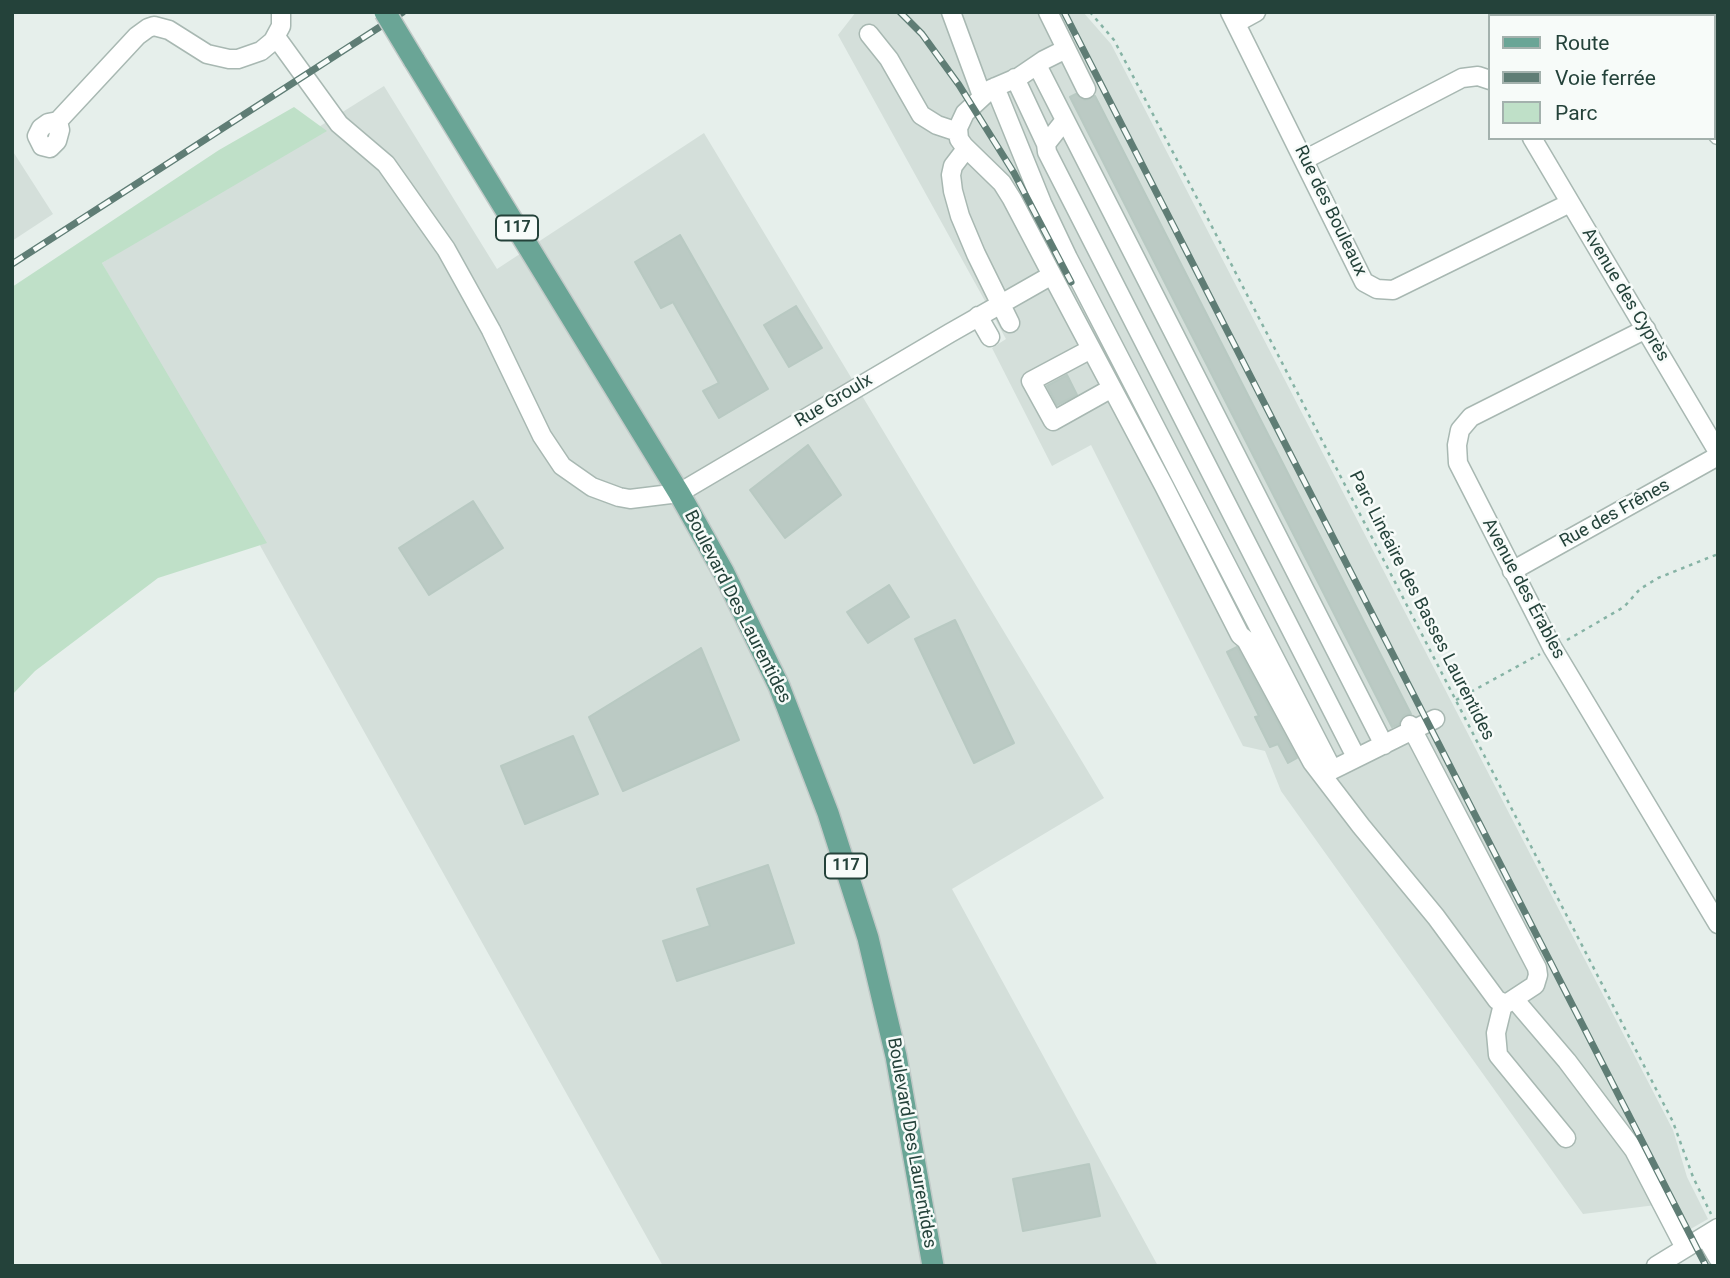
<!DOCTYPE html>
<html>
<head>
<meta charset="utf-8">
<style>
  body { margin:0 }
  #map { position:relative; width:1730px; height:1278px; overflow:hidden; background:#e6efeb; font-family:Roboto,sans-serif }
  canvas { display:block }
  .frame { position:absolute; inset:0; border:14px solid #24423a; pointer-events:none }
  .legend { position:absolute; left:1488px; top:14px; width:228px; height:126px; box-sizing:border-box; background:#f7fbf9; border:2px solid #a3b1ad; margin:0; padding:9px 12px; list-style:none; font-size:21px; color:#24423a }
  .legend li { display:flex; align-items:center; gap:14px; height:35px }
  .legend b { width:35px; border:2px solid #a3b1ad }
</style>
</head>
<body>
<div id="map">
<canvas width="1730" height="1278"></canvas>
<div class="frame"></div>
<ul class="legend">
<li><b style="height:9px;background:#6aa596"></b>Route</li>
<li><b style="height:9px;background:#5f7d75"></b>Voie ferrée</li>
<li><b style="height:19px;background:#bfe0c8"></b>Parc</li>
</ul>
</div>
<script>
const c = document.querySelector('canvas').getContext('2d');
c.lineJoin = 'round';
function fill(path, color) {
  c.fillStyle = color;
  c.fill(path, 'evenodd');
}
function poly(rows) {
  const path = new Path2D();
  for (const r of rows) {
    path.moveTo(r[0], r[1]);
    for (let i = 2; i < r.length; i += 2) path.lineTo(r[i], r[i + 1]);
  }
  return path;
}
function strokePath(path, color, width, dash) {
  c.strokeStyle = color;
  c.lineWidth = width;
  c.lineCap = dash ? 'butt' : 'round';
  c.setLineDash(dash || []);
  c.stroke(path);
}
function label(font, color, halo, rows, align = 'center') {
  c.font = font + ' Roboto,sans-serif';
  c.lineWidth = 5;
  c.setLineDash([]);
  c.textBaseline = 'middle';
  c.strokeStyle = halo;
  c.fillStyle = color;
  for (const [text, x, y, turn = 0] of rows) {
    c.save();
    c.translate(x, y);
    c.rotate((+turn || 0) * Math.PI / 180);
    c.textAlign = isNaN(turn) ? turn : align;
    if (halo) c.strokeText(text, 0, 0);
    c.fillText(text, 0, 0);
    c.restore();
  }
}
fill(poly([
  [856,12,1083,12,1111,44,1673,1130,1687,1177,1708,1219,1673,1239,1656,1205,1583,1214,1281,791,1265,751,1243,746,1091,445,1052,466,992,348,1006,339,838,35],
  [384,86,497,269,704,133,1104,798,952,889,1158,1266,663,1266,102,263],
  [12,150,53,214,12,241]
]), '#d4dfda');
fill(poly([
  [294,107,327,131,102,263,267,543,158,578,35,671,12,695,12,287,219,150]
]), '#bfe0c8');
const building = poly([
  [1076,94,1085,100,1095,96,1411,714,1404,715,1399,724,1392,727,1070,97,1076,94],
  [680,235,768,389,719,418,703,391,719,383,673,302,661,308,635,262,680,235],
  [796,306,822,348,789,367,764,325,796,306],
  [1067,375,1077,395,1057,405,1047,386,1067,375],
  [808,445,841,495,785,538,750,490,808,445],
  [473,501,503,548,429,595,399,548,473,501],
  [889,585,909,617,868,643,847,612,889,585],
  [955,620,1014,743,974,763,915,639,955,620],
  [1237,647,1297,758,1288,763,1278,744,1270,747,1255,717,1259,716,1227,652,1237,647],
  [701,648,739,740,623,791,589,717,701,648],
  [573,736,598,794,525,824,501,766,573,736],
  [768,865,794,943,677,981,663,941,710,926,697,889,768,865],
  [1089,1164,1100,1216,1023,1231,1013,1179,1089,1164]
]);
fill(building, '#bbcac4');
strokePath(building, '#b8c9c2', 2);
const minor = poly([
  [951,12,982,96],
  [1048,12,1086,89],
  [1230,12,1364,282,1377,289,1393,290,1570,203],
  [1644,12,1646,16],
  [1236,23,1256,12],
  [869,34,889,59,921,115,937,125,958,132],
  [276,37,339,124,386,164,446,249,491,330,542,436,562,466,592,487,619,497,630,499,679,493,950,333,1052,275,1164,486,1240,635,1246,640,1312,762,1361,826,1436,917,1497,1000,1506,1004,1535,985,1538,975,1537,968,1410,725],
  [1037,65,1384,745],
  [1015,78,1046,144],
  [995,87,1042,203,1068,258,1332,769],
  [1065,120,1046,144,1047,152,1356,757],
  [58,121,60,130,57,141,50,148,42,146,37,136,41,128,48,123,58,121,137,36,148,28,154,26,169,30,207,54,229,59,238,59,261,51,273,41,281,26,281,12],
  [1714,129,1718,135],
  [1532,138,1718,452],
  [966,149,953,166,951,175,953,191,960,216,976,254,1010,323],
  [1304,160,1462,78,1478,76,1490,80],
  [1052,275,1012,199,1002,183,964,146,959,139,958,128,965,113,991,89,1019,77,1044,60,1066,49],
  [978,316,990,337],
  [1646,329,1471,417,1460,430,1457,445,1458,463,1552,647,1718,924],
  [1091,349,1031,381,1053,421,1112,388],
  [1512,571,1718,456],
  [1322,775,1435,719],
  [1515,1000,1567,1061,1634,1150,1685,1248],
  [1503,1004,1496,1033,1498,1055,1566,1138],
  [1705,1236,1718,1258],
  [1656,1266,1718,1228]
]);
const major = poly([
  [414,60,679,493,724,573,779,686,828,813,868,938,896,1056,933,1266]
]);
strokePath(minor, '#a8b8b2', 21);
strokePath(major, '#c2cac8', 24);
strokePath(poly([
  [1090,12,1114,40,1208,219,1673,1122,1693,1177,1711,1214],
  [1567,640,1624,607,1640,589,1658,578,1718,554],
  [1456,700,1540,654]
]), '#86b3a5', 2.5, [3.5, 5]);
strokePath(minor, '#fff', 18);
strokePath(major, '#6aa596', 21);
const rail = poly([
  [900,12,922,34,959,85,1014,173,1071,282],
  [1064,12,1706,1266],
  [12,264,403,12]
]);
strokePath(rail, '#5f7d75', 7);
strokePath(rail, '#f7fbf9', 4.5, [13]);
const majorBridge = poly([
  [385,12,414,60]
]);
strokePath(majorBridge, '#c2cac8', 24, []);
strokePath(majorBridge, '#6aa596', 21);
for (const [x, y, w] of [
  [517,228,42],
  [846,866,42]
]) {
  const box = new Path2D();
  box.roundRect(x - w / 2, y - 12.5, w, 25, 5);
  c.fillStyle = '#f7fbf9';
  c.fill(box);
  strokePath(box, '#24423a', 2);
}
label('bold 16px', '#24423a', null, [
  ["117",517,228],
  ["117",846,866]
]);
label('18px', '#24423a', '#f7fbf9', [
  ["Rue des Bouleaux",1330,211,64],
  ["Avenue des Cyprès",1625,295,59],
  ["Rue Groulx",834,401,-31],
  ["Rue des Frênes",1615,514,-29],
  ["Avenue des Érables",1523,589,62],
  ["Parc Linéaire des Basses Laurentides",1421,606,63],
  ["Boulevard Des Laurentides",737,607,63],
  ["Boulevard Des Laurentides",911,1143,80]
]);
</script>
</body>
</html>
